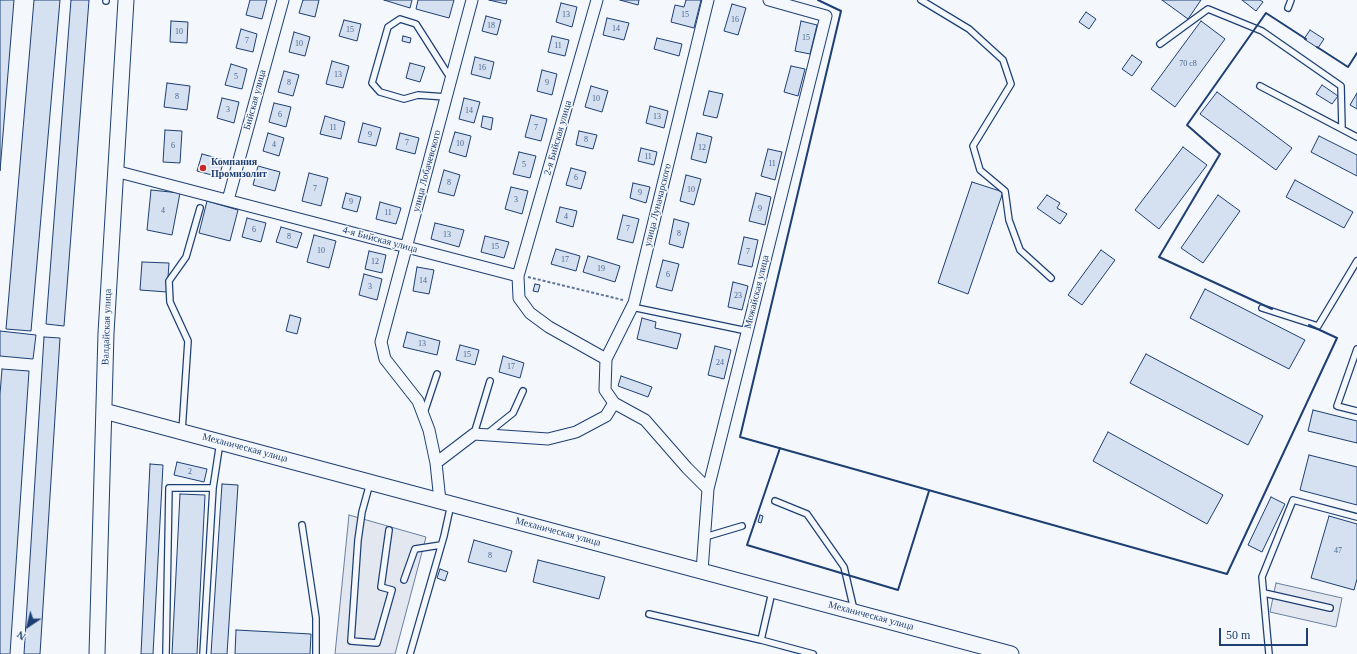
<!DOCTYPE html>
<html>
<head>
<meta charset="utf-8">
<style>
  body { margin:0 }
  #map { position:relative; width:1357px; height:654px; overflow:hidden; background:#f4f7fb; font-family:"Times New Roman",serif }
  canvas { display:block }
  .north { position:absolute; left:8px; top:606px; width:40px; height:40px; -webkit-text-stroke:3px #f4f7fb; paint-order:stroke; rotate:215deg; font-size:11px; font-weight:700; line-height:16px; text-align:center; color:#1d3f73 }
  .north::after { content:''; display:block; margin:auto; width:14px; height:18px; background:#1d3f73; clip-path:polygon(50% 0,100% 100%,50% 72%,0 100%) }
  .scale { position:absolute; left:1219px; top:628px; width:89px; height:18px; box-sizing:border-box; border:2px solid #1d3f73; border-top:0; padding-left:5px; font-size:12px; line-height:14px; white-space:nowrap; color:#1d3f73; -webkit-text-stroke:3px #f4f7fb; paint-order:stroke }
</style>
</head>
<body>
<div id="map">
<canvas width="1357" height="654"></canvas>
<div class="north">N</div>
<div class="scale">50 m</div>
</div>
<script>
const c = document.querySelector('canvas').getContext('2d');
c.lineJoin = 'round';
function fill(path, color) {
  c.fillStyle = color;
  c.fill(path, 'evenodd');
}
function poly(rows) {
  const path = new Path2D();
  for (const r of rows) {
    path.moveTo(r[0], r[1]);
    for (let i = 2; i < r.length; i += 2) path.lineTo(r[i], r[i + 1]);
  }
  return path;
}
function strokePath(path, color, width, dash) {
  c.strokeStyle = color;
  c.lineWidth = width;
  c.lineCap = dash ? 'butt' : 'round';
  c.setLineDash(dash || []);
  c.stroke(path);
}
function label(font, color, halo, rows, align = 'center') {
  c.font = font + ' "Times New Roman",serif';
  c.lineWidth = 3;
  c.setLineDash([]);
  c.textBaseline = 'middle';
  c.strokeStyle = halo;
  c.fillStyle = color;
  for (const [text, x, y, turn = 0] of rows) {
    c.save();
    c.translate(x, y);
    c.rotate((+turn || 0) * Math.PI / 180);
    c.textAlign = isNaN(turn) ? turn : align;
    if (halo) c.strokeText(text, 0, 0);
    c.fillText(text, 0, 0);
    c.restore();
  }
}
const parking = poly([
  [349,515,426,537,395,654,335,654,349,515],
  [1276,583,1342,598,1336,627,1270,612,1276,583]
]);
fill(parking, '#e3e8f0');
strokePath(parking, '#687fa3', 1);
const building = poly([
  [0,0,14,0,0,171,0,0],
  [34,0,60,0,31,331,6,329,34,0],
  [71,0,89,0,64,326,46,324,71,0],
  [250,0,267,0,262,19,246,15,250,0],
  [303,0,319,0,315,17,299,13,303,0],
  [384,0,412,0,410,8,384,0],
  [418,0,454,0,449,18,416,9,418,0],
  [489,0,507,0,506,4,489,0],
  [620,0,639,0,638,5,620,0],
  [686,0,701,0,694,28,671,22,675,5,684,7,686,0],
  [1162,0,1201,0,1188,19,1162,0],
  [1242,0,1260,0,1263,2,1256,11,1242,0],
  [561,3,577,7,572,27,556,22,561,3],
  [732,4,746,8,738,35,724,31,732,4],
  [1086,12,1096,19,1089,29,1079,22,1086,12],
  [486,16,501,20,497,35,482,31,486,16],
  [607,18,629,23,624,40,603,35,607,18],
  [344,20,361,24,357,41,339,36,344,20],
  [171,21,188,22,187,43,170,42,171,21],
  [801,21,817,25,810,54,795,51,801,21],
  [1201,21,1225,39,1175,107,1151,89,1201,21],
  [241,29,257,34,253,52,236,48,241,29],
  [1310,30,1324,39,1318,48,1304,39,1310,30],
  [294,32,310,37,305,56,289,52,294,32],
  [403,36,411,38,410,43,402,41,403,36],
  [552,36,569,40,565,56,548,52,552,36],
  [657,38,682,44,679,56,654,49,657,38],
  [1132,55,1142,62,1132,76,1122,69,1132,55],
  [475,57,494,62,490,79,471,74,475,57],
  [332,61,349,66,343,88,326,84,332,61],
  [410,63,425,67,420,82,406,78,410,63],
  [231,64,247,69,242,89,225,85,231,64],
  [791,66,805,69,798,96,784,92,791,66],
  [542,70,557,74,552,95,537,91,542,70],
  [284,71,299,75,293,96,278,92,284,71],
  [167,83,190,86,187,110,164,107,167,83],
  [1322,85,1338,96,1332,104,1316,94,1322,85],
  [591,86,608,91,602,112,585,107,591,86],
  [709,91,723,94,717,118,703,115,709,91],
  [1217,92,1292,148,1276,170,1200,114,1217,92],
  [1357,93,1357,109,1350,105,1357,93],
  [222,98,239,102,234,123,217,118,222,98],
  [464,98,480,102,474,123,459,119,464,98],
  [274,103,291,107,286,127,269,122,274,103],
  [650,106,668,111,664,128,646,123,650,106],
  [531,115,547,119,541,141,525,137,531,115],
  [325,116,345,122,341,139,320,134,325,116],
  [483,116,493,118,491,130,481,127,483,116],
  [363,123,381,128,376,146,358,142,363,123],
  [165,130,182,131,180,163,163,162,165,130],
  [579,131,597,135,593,149,576,145,579,131],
  [455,132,471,136,466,157,449,152,455,132],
  [268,133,284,138,279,156,263,151,268,133],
  [400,133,419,138,415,154,396,149,400,133],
  [697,133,712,137,706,163,691,159,697,133],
  [1319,136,1357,155,1357,176,1311,152,1319,136],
  [1183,147,1207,165,1159,229,1135,210,1183,147],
  [641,148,657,152,654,165,638,161,641,148],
  [768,149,782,152,775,180,761,176,768,149],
  [519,152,536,156,530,178,513,174,519,152],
  [202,154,224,160,219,177,197,171,202,154],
  [258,166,280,172,275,191,253,185,258,166],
  [571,168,586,172,581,189,566,185,571,168],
  [444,170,460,175,454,196,438,192,444,170],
  [309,173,328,178,321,206,302,201,309,173],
  [686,175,701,179,694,205,680,201,686,175],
  [1295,180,1353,212,1344,228,1286,197,1295,180],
  [972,182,1003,192,968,294,938,283,972,182],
  [633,183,650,187,646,203,630,198,633,183],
  [511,187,528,191,522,214,505,209,511,187],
  [151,190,180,193,172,235,147,230,151,190],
  [346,193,361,197,357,212,342,208,346,193],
  [756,193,771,197,765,225,749,221,756,193],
  [1047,195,1060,203,1057,208,1067,214,1060,224,1037,208,1047,195],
  [1218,195,1240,211,1203,263,1181,248,1218,195],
  [207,201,238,210,230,241,199,233,207,201],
  [380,202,401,208,396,224,376,219,380,202],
  [560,207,577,211,573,227,556,222,560,207],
  [623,215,639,219,633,243,617,239,623,215],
  [247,218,266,223,261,242,242,237,247,218],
  [674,219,689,223,683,248,669,244,674,219],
  [435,223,464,230,459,247,431,239,435,223],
  [281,227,302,233,297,248,276,242,281,227],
  [314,235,336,241,329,268,307,262,314,235],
  [485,236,509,242,504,258,481,252,485,236],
  [744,237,758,240,752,267,738,264,744,237],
  [556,249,580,256,576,271,551,264,556,249],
  [1101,250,1115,260,1082,305,1068,295,1101,250],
  [369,251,386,255,382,273,365,269,369,251],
  [588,256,620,266,615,282,583,272,588,256],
  [663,260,679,264,672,291,656,287,663,260],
  [142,262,169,263,167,292,140,290,142,262],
  [417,267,434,270,429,294,413,291,417,267],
  [364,274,382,279,377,300,359,295,364,274],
  [733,282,748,286,742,310,728,307,733,282],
  [535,284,540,285,538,292,533,291,535,284],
  [1205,289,1305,340,1289,369,1190,318,1205,289],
  [290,315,301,318,297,334,286,331,290,315],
  [642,318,656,322,655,328,681,334,677,349,637,339,642,318],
  [0,331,36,335,33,359,0,356,0,331],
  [407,332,440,341,437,355,403,347,407,332],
  [44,337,60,338,40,654,24,654,44,337],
  [460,345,479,350,475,365,456,360,460,345],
  [715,346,731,350,724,379,708,375,715,346],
  [1146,354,1263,416,1248,445,1130,383,1146,354],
  [503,356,524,363,520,378,499,372,503,356],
  [2,369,29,371,10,654,0,654,0,394,2,369],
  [621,376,652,387,648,397,618,386,621,376],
  [1313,410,1357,421,1357,443,1308,431,1313,410],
  [1108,432,1223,495,1207,524,1093,461,1108,432],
  [1309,455,1357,467,1357,505,1300,490,1309,455],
  [177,462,207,469,204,482,174,475,177,462],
  [150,464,163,465,153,654,141,654,150,464],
  [222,484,238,485,227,654,211,654,222,484],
  [180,494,205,495,197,654,172,654,180,494],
  [1271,497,1285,504,1262,552,1248,545,1271,497],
  [760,515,763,516,761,523,758,522,760,515],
  [1329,516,1357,524,1357,579,1354,590,1311,578,1329,516],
  [474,540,512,551,506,572,468,562,474,540],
  [538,560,605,577,599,599,533,582,538,560],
  [440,569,448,572,445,581,437,578,440,569],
  [236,630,311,634,310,654,235,654,236,630]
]);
fill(building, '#d5e0f0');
strokePath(building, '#1d3f73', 1);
const lane = poly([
  [921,0,969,29,1003,60,1011,84,973,146,980,170,1005,191,1009,220,1020,250,1051,278],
  [106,1,106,0],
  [1288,8,1291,0],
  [1160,44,1208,9,1262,31,1341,86,1342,129],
  [1260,86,1357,137],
  [446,97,418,95,404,99,380,92,372,83,388,27,400,19,416,24,451,79],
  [632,307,747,331],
  [1262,308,1318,326,1357,261],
  [1357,349,1337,406,1357,411],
  [424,413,437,374],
  [182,431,188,341,170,302,169,281,186,257,200,208],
  [488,433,513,413,523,391],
  [474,434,490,381],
  [370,483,362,512,358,540,351,641,377,643,392,590,381,587,389,530],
  [775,501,807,514,844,567,854,610],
  [302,525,316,618,316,654],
  [705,537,742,526],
  [404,580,415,549,441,545],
  [772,592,761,640,813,654],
  [1264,593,1330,608],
  [649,614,761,640],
  [166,654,169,488,213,488],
  [203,654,213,488,220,442],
  [410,654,444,536,451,504],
  [1269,654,1262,577,1293,500,1357,517]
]);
const street = poly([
  [708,0,634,303,606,359,605,390,614,403,645,420,687,468,708,489],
  [115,171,518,276,519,298,530,313,549,327,606,359],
  [228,200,283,0],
  [518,276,597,0],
  [436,463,474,434,548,439,576,432,606,416,614,403],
  [440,501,436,463,429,430,418,401,385,359,381,342,472,0],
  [702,571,708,489,826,16,769,0]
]);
const secondary = poly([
  [104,411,1011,654],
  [97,654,106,333,126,0]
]);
strokePath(lane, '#1d3f73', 8);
strokePath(street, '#1d3f73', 13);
strokePath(secondary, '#1d3f73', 17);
strokePath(poly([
  [528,277,623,300]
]), '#5e769c', 2, [3, 2]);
strokePath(lane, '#f4f7fb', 5.5);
strokePath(street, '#f4f7fb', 11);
strokePath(secondary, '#f4f7fb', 15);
strokePath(poly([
  [818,0,841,11,740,437,1227,574,1337,338,1309,325],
  [1317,47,1348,67,1357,53],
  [1272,309,1159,257,1220,154,1187,125,1266,13,1306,39],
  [780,448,747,545,898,590,929,491]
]), '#1d3f73', 2);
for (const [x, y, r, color] of [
  [203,168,4,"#c62828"]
]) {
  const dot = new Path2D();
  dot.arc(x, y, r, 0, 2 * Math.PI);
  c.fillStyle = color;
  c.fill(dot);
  strokePath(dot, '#f4f7fb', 1.5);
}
label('8px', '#4b6792', null, [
  ["13",566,15],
  ["15",685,15],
  ["16",735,20],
  ["18",491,26],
  ["14",616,29],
  ["15",350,30],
  ["10",179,32],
  ["15",806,38],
  ["7",247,41],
  ["10",299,44],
  ["11",558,46],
  ["70 с8",1188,64],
  ["16",482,68],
  ["13",338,75],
  ["5",236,77],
  ["8",289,83],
  ["9",547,83],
  ["8",177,97],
  ["10",596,99],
  ["3",228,110],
  ["14",469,111],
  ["6",280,115],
  ["13",657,117],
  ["11",333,128],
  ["7",536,128],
  ["9",370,135],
  ["8",586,140],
  ["7",407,143],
  ["10",460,144],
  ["4",274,145],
  ["6",173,146],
  ["12",702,148],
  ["11",648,157],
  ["11",772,164],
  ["5",524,165],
  ["6",576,178],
  ["8",449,183],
  ["7",315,189],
  ["10",691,190],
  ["9",640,193],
  ["3",516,200],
  ["9",351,202],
  ["9",760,209],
  ["4",163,211],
  ["11",388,213],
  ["4",566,217],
  ["7",628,229],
  ["6",254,230],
  ["8",679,234],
  ["13",447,235],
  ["8",289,237],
  ["15",495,247],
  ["10",321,251],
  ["7",748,252],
  ["17",565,260],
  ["12",375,262],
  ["19",601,269],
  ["6",668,275],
  ["14",423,281],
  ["3",370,287],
  ["23",738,296],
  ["13",422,344],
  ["15",467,355],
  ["24",720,363],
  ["17",511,367],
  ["2",190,472],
  ["47",1338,551],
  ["8",490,556]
]);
label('10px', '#1d3f73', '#f4f7fb', [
  ["Бийская улица",255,100,-75],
  ["2-я Бийская улица",558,138,-74],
  ["улица Лобачевского",427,171,-75],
  ["улица Луначарского",658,205,-76],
  ["4-я Бийская улица",380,240,15],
  ["Можайская улица",757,292,-76],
  ["Валдайская улица",107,327,-88],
  ["Механическая улица",245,448,15],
  ["Механическая улица",558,532,15],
  ["Механическая улица",871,616,15]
]);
label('bold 10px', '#1d3f73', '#f4f7fb', [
  ["Компания",211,162],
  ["Промизолит",211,174]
], 'left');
</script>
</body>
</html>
